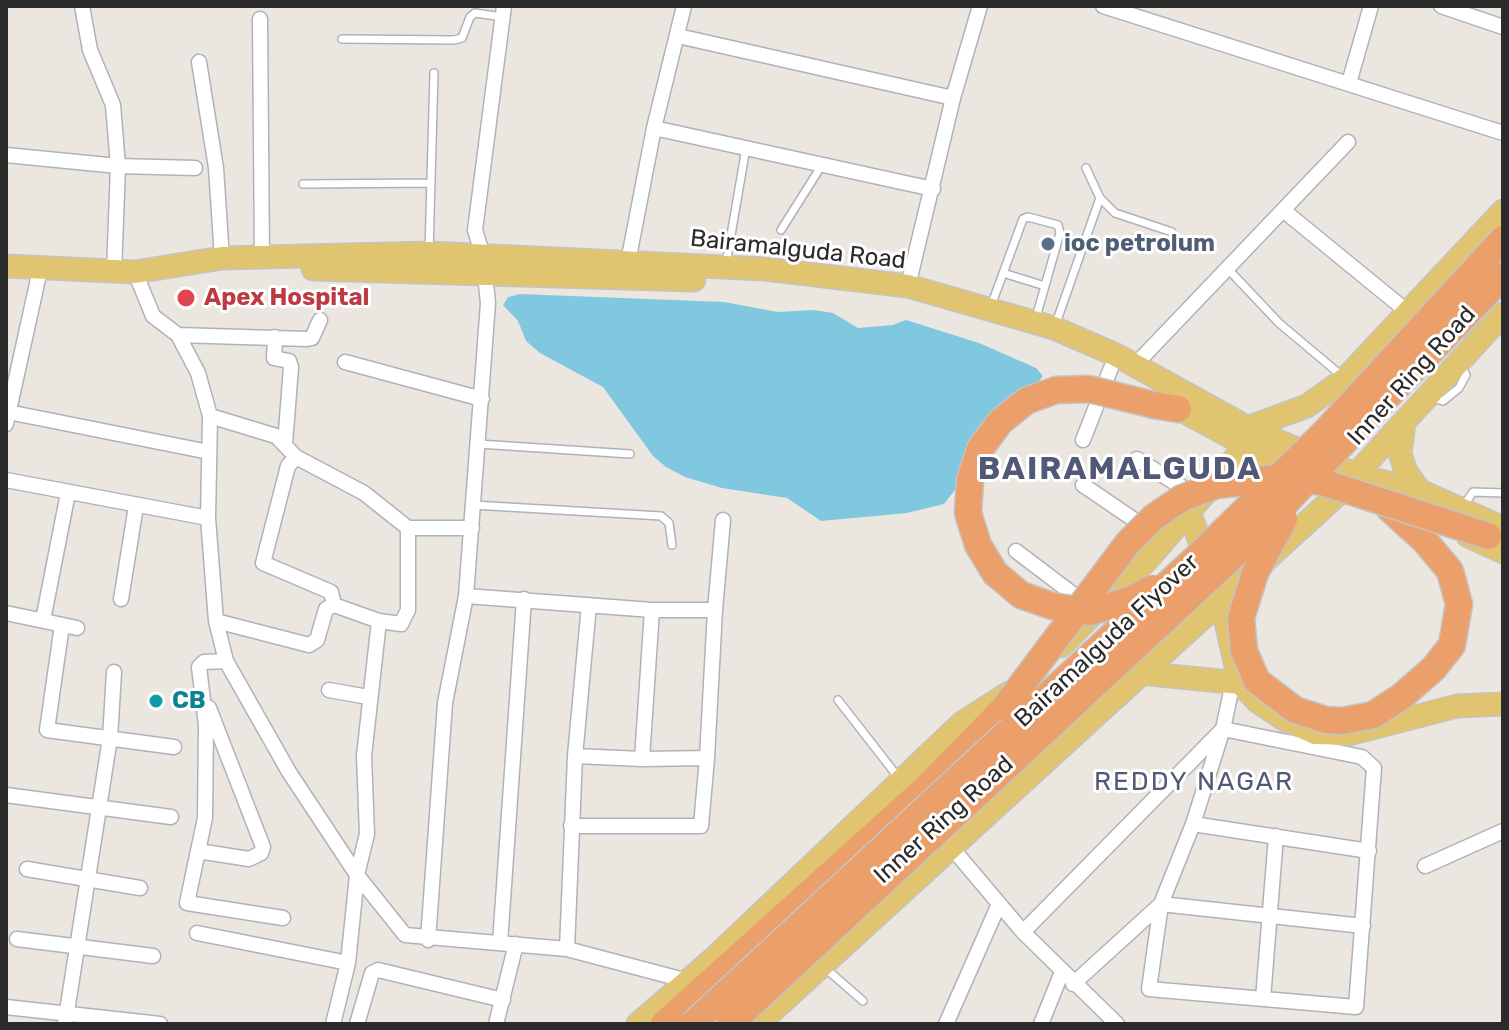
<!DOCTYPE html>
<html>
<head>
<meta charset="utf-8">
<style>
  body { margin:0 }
  #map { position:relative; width:1509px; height:1030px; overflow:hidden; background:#ebe6e0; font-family:Rubik,sans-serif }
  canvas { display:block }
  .frame { position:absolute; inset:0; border:8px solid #2b2b2b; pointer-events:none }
</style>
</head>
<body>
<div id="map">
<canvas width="1509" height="1030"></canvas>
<div class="frame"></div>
</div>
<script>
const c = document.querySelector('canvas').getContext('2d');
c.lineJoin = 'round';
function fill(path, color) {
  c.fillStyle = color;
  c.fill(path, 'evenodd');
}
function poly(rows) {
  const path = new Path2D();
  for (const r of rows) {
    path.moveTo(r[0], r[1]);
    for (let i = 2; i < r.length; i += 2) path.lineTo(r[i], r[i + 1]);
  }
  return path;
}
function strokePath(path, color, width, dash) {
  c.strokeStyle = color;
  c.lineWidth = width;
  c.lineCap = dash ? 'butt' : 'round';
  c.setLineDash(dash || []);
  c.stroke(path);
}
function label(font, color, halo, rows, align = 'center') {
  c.font = font + ' Rubik,sans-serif';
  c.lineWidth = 6;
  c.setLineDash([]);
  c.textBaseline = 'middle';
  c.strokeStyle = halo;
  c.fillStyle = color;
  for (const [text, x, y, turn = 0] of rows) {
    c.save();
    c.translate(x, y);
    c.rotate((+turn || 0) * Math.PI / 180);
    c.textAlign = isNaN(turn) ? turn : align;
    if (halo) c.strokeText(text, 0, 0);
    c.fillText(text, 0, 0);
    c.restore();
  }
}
fill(poly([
  [520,294,724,302,778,312,814,310,833,313,858,328,893,325,906,320,979,343,1036,368,1043,376,944,504,907,513,821,521,787,498,722,488,685,477,666,467,653,456,603,387,540,353,526,341,518,321,503,305,508,297]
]), '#80c8e0');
const lane = poly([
  [342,39,454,40,462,38,470,17,475,13,503,17],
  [303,184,431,183],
  [1100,198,1115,213,1172,232],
  [781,230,822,165],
  [429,251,434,73],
  [726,264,746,148],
  [1227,268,1279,323,1342,376],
  [1003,273,1045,286],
  [991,306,1023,219,1028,217,1058,225,1060,233,1035,321],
  [1055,326,1100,198,1086,168],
  [1430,397,1443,401,1459,388,1466,375,1461,366],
  [479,444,630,454],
  [473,505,661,516,669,523,672,545],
  [1462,508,1473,492,1503,493],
  [838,700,898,777],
  [824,967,863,1001]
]);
const street = poly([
  [504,6,475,230,483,256,488,303,466,596,652,610,715,610,723,520],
  [1103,6,1503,133],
  [1441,6,1503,27],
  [260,19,262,258],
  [678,36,953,98],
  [199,62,216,168,222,258],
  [1349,83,1371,6],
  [654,128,933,189],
  [6,155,118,166,113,105,90,50,82,6],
  [1283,210,1409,313],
  [628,262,654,128,684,6],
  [114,272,118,166,195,168],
  [135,272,153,316,178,335,198,373,210,416,208,518,216,621,226,661,289,772,357,875,348,963,333,1024],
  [908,286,953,98,980,6],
  [178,335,307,339,312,338,320,320],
  [275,337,274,358,289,361,291,367,285,444],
  [345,362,482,399],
  [1134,366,1348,142],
  [8,412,209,452],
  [210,416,276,436,296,457,364,493,408,528,472,528],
  [6,424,40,270],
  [1083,440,1111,368],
  [296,457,288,466,263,563,331,592,334,605],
  [1137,459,1193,494],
  [6,480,208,518],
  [1083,485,1149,530],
  [1016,551,1086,604],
  [121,599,136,506],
  [6,613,77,628],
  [43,620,68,493],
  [216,621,309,645,317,640,326,609,334,605,379,621,401,624,408,610,408,528],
  [379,621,364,756,367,834,357,875,405,935,567,949,688,981],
  [62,625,47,730,174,747],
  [226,661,204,662,199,667,206,725,205,818,187,903,283,918],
  [329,690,368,697],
  [575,756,642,759,652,610],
  [642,759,707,758,715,610],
  [6,795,171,817],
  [1193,824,1369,851],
  [571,826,701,826,707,758],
  [952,848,1023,932,1223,729,1362,757,1374,768,1356,1007,1149,989,1161,904,1193,824,1223,729,1233,682],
  [198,851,249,859,261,853,263,847,209,708],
  [1425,866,1503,831],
  [27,869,140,888],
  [1023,932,1117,1024],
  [197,933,348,963],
  [17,939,153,956],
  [428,940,445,703,466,596],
  [500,943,524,599],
  [567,949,575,756,589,605],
  [1073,984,1161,904,1363,926],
  [1263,999,1276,836],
  [6,1007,160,1024],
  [65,1024,110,738,114,672],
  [357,1024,372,973,378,970,503,1000],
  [496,1024,516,944],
  [946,1024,999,904],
  [1041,1024,1062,972]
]);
const primary = poly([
  [6,266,135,272,222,258,429,253,765,269,908,286,1054,328,1116,355,1250,429,1357,475,1420,491,1503,528],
  [313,269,694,280],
  [1163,400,1301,475],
  [1404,423,1400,453,1406,472,1420,491],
  [1247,428,1307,406,1345,379,1503,211],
  [1189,511,1221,601,1240,683,1257,701,1284,719,1315,733,1349,734,1457,706,1503,704],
  [1468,536,1503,552],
  [1061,646,1148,559,1245,447],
  [1139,673,1240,683],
  [638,1024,712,960,962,723,1009,693],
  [758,1024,1337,495,1503,314]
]);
const highway = poly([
  [1154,405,1178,409],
  [1390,509,1425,541,1450,571,1459,604,1452,645,1434,668,1401,697],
  [664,1024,925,789,1005,707]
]);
strokePath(lane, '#b0b2ba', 10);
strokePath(street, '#b0b2ba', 17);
strokePath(primary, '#c4c4c4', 25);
strokePath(highway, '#c4c4c4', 29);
strokePath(lane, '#fff', 7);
strokePath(street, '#fff', 14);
strokePath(primary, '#e0c470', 22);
strokePath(highway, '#eba06b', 26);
const highwayBridge = poly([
  [1284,519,1255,573,1241,618,1244,651,1257,681,1295,710,1326,720,1342,721,1373,715,1401,697],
  [1153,588,1130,600,1090,612,1052,606,1021,595,995,573,978,545,968,513,970,480,980,449,1000,422,1026,401,1056,390,1089,389,1154,405],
  [1005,707,1128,543,1154,517,1182,498,1217,485,1286,477,1322,482,1488,536],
  [693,1024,1195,559,1325,432,1503,239],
  [730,1024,1247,543,1503,276]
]);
strokePath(highwayBridge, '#c4c4c4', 29, []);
strokePath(highwayBridge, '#eba06b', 26);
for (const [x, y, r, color] of [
  [1048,244,8,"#5c6f8a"],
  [186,298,10,"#e0444e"],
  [156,701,8,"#0f9aa8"]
]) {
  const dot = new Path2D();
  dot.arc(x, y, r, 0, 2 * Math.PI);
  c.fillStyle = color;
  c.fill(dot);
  strokePath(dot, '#fff', 3);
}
label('bold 24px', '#4e5e75', '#fff', [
  ["ioc petrolum",1064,244]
], 'left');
label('24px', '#2b2b2b', '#fff', [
  ["Bairamalguda Road",798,250,6],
  ["Inner Ring Road",1412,376,-48],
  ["Bairamalguda Flyover",1107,641,-43],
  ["Inner Ring Road",944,820,-42]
]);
label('bold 24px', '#be3a42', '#fff', [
  ["Apex Hospital",204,298]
], 'left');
label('bold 24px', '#0d838f', '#fff', [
  ["CB",172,701]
], 'left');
c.letterSpacing = '2px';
label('26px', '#515977', '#fff', [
  ["REDDY NAGAR",1194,782]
]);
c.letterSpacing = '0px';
c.letterSpacing = '2px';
label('bold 32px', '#515977', '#fff', [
  ["BAIRAMALGUDA",1120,470]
]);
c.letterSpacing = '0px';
</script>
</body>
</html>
